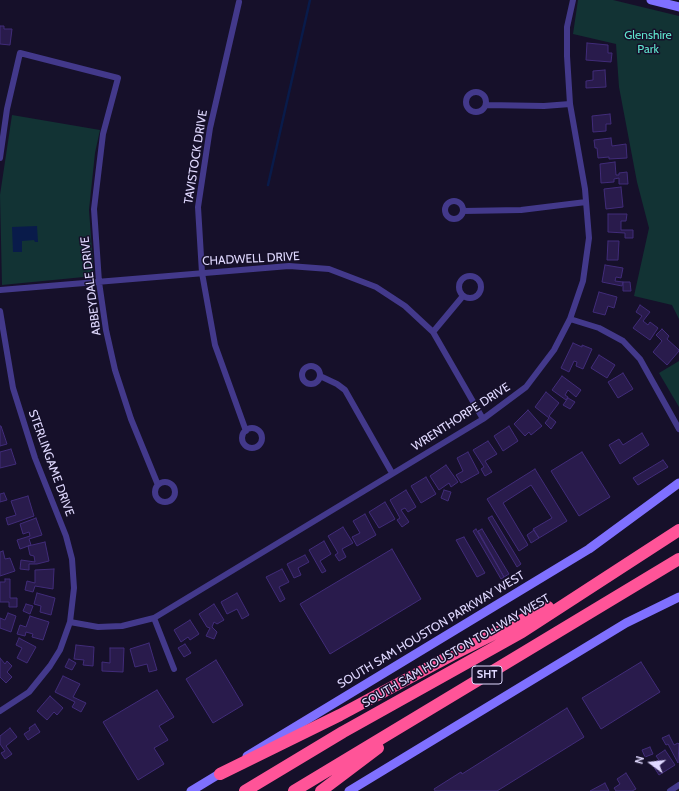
<!DOCTYPE html>
<html>
<head>
<meta charset="utf-8">
<style>
  body { margin:0 }
  #map { position:relative; width:679px; height:791px; overflow:hidden; background:#16102a; font-family:Cabin,sans-serif }
  canvas { display:block }
  .north { position:absolute; left:631px; top:743px; width:40px; height:40px; -webkit-text-stroke:3px #16102a; paint-order:stroke; rotate:285deg; font-size:11px; font-weight:700; line-height:16px; text-align:center; color:#e0d9ff }
  .north::after { content:''; display:block; margin:auto; width:14px; height:18px; background:#e0d9ff; clip-path:polygon(50% 0,100% 100%,50% 72%,0 100%) }
</style>
</head>
<body>
<div id="map">
<canvas width="679" height="791"></canvas>
<div class="north">N</div>
</div>
<script>
const c = document.querySelector('canvas').getContext('2d');
c.lineJoin = 'round';
function fill(path, color) {
  c.fillStyle = color;
  c.fill(path, 'evenodd');
}
function poly(rows) {
  const path = new Path2D();
  for (const r of rows) {
    if (r.length === 3) {
      path.moveTo(r[0] + r[2], r[1]);
      path.arc(r[0], r[1], r[2], 0, 2 * Math.PI);
      continue;
    }
    path.moveTo(r[0], r[1]);
    for (let i = 2; i < r.length; i += 2) path.lineTo(r[i], r[i + 1]);
  }
  return path;
}
function strokePath(path, color, width, dash) {
  c.strokeStyle = color;
  c.lineWidth = width;
  c.lineCap = dash ? 'butt' : 'round';
  c.setLineDash(dash || []);
  c.stroke(path);
}
function label(font, color, halo, rows, align = 'center') {
  c.font = font + ' Cabin,sans-serif';
  c.lineWidth = 3;
  c.setLineDash([]);
  c.textBaseline = 'middle';
  c.strokeStyle = halo;
  c.fillStyle = color;
  for (const [text, x, y, turn = 0] of rows) {
    c.save();
    c.translate(x, y);
    c.rotate((+turn || 0) * Math.PI / 180);
    c.textAlign = isNaN(turn) ? turn : align;
    if (halo) c.strokeText(text, 0, 0);
    c.fillText(text, 0, 0);
    c.restore();
  }
}
fill(poly([
  [578,0,613,0,679,16,679,319,672,305,634,296,649,228,637,182,619,87,616,44,573,34],
  [12,115,100,130,95,153,89,210,94,276,2,285,0,195],
  [679,361,679,407,659,373]
]), '#123334');
fill(poly([
  [37,226,38,242,35,242,34,240,22,241,22,252,13,252,12,227]
]), '#091b4a');
strokePath(poly([
  [268,185,310,0]
]), '#091b4a', 2.5);
const building = poly([
  [0,26,4,26,4,29,12,29,10,45,0,44,0,26],
  [587,43,608,45,608,53,612,53,611,62,586,60,587,43],
  [605,70,606,87,586,88,586,81,593,80,593,71,605,70],
  [610,114,611,124,606,124,606,131,593,132,592,116,610,114],
  [611,138,612,146,626,144,627,158,609,159,609,157,598,158,597,148,595,148,594,140,611,138],
  [615,162,616,175,619,175,619,173,627,172,628,184,619,184,619,178,614,179,614,182,601,183,600,164,615,162],
  [621,187,623,207,606,209,604,189,621,187],
  [608,214,627,214,626,221,621,221,621,230,633,230,633,238,625,238,625,233,608,232,608,214],
  [608,241,619,241,618,260,607,260,608,241],
  [605,265,623,268,621,278,616,277,615,281,623,282,622,286,602,282,605,265],
  [623,282,630,282,631,291,623,291,623,282],
  [599,292,617,297,614,308,608,306,605,315,593,312,599,292],
  [640,305,650,312,643,321,648,325,650,322,658,328,650,340,633,328,642,316,636,312,640,305],
  [662,329,669,336,667,339,679,350,679,351,667,365,653,352,662,341,656,335,662,329],
  [573,343,582,347,582,345,592,349,583,369,576,366,577,362,574,361,569,372,561,368,573,343],
  [599,355,615,365,607,378,591,368,599,355],
  [623,373,633,389,618,398,608,382,623,373],
  [562,376,581,390,576,397,568,390,565,395,568,397,566,400,552,390,562,376],
  [546,392,559,403,549,416,556,422,551,429,545,423,549,418,535,407,546,392],
  [568,398,575,402,570,409,563,405,568,398],
  [528,410,542,426,531,435,529,432,525,436,514,424,528,410],
  [0,426,1,426,7,444,0,446,0,426],
  [509,426,518,441,503,451,494,436,509,426],
  [642,433,649,445,620,464,609,445,619,439,623,445,642,433],
  [488,441,497,454,485,461,492,472,485,476,481,469,484,467,473,450,488,441],
  [11,449,16,464,0,468,0,452,11,449],
  [468,452,479,473,461,483,456,475,463,471,457,458,468,452],
  [582,452,610,497,579,516,551,471,582,452],
  [663,460,668,467,638,485,633,478,663,460],
  [446,465,458,482,451,487,449,483,439,490,430,476,446,465],
  [535,469,567,521,539,538,533,529,552,518,531,485,503,503,528,545,519,551,487,499,535,469],
  [426,477,436,494,421,503,411,486,426,477],
  [406,490,416,507,408,512,405,508,401,510,409,522,402,527,397,520,400,518,390,500,406,490],
  [444,490,451,492,448,501,441,498,444,490],
  [4,493,7,500,0,502,0,494,4,493],
  [28,496,34,516,8,525,6,518,16,515,11,501,28,496],
  [385,502,395,519,379,528,369,512,385,502],
  [365,514,376,535,357,546,352,537,360,533,353,521,365,514],
  [492,516,521,564,517,567,488,518,492,516],
  [36,518,42,535,29,539,31,545,20,549,17,540,30,536,29,532,23,534,20,524,36,518],
  [343,527,353,543,342,549,346,557,339,561,335,555,338,553,328,536,343,527],
  [476,529,504,577,501,579,473,531,476,529],
  [482,529,509,574,504,577,478,531,482,529],
  [534,530,539,538,531,543,527,535,534,530],
  [464,537,485,573,477,577,456,540,464,537],
  [324,541,331,554,320,561,326,571,322,573,309,550,324,541],
  [45,542,49,561,37,564,29,564,29,570,20,569,21,560,35,562,34,556,30,555,28,546,45,542],
  [392,549,421,599,330,654,300,604,392,549],
  [3,551,5,559,10,558,15,571,0,576,0,552,3,551],
  [305,555,309,562,298,568,301,575,294,578,287,564,305,555],
  [54,569,53,589,35,586,33,592,25,590,27,581,35,583,35,570,54,569],
  [282,569,289,582,279,587,285,599,280,602,266,577,282,569],
  [5,579,10,579,10,598,17,598,17,607,9,607,9,602,0,602,0,582,5,582,5,579],
  [37,593,55,598,51,615,40,612,41,606,34,604,37,593],
  [237,593,249,615,242,619,237,609,227,614,221,602,237,593],
  [26,604,33,606,30,614,23,611,26,604],
  [214,604,224,620,217,624,214,622,212,627,217,632,214,639,206,636,210,628,207,627,199,614,214,604],
  [8,613,16,616,11,632,0,628,0,618,5,620,8,613],
  [30,616,49,622,43,640,32,637,33,634,26,632,25,636,17,634,20,625,26,627,30,616],
  [190,620,199,634,190,640,188,637,181,642,174,630,190,620],
  [19,638,36,647,27,663,17,658,22,648,16,645,19,638],
  [149,643,157,670,149,672,147,664,135,667,130,649,149,643],
  [185,644,191,653,184,657,178,648,185,644],
  [76,645,94,647,93,666,83,665,84,660,74,659,76,645],
  [110,648,124,648,123,672,102,671,102,662,110,663,110,648],
  [0,658,5,664,7,661,12,666,7,672,12,677,6,683,0,677,0,658],
  [69,659,76,663,72,670,65,667,69,659],
  [216,660,243,705,213,723,186,679,216,660],
  [641,662,660,692,601,729,582,698,641,662],
  [63,676,80,684,73,697,86,703,81,712,72,707,75,702,55,692,63,676],
  [157,690,174,717,159,726,168,740,154,748,164,764,138,780,103,722,157,690],
  [50,696,63,708,57,715,54,712,47,720,37,711,50,696],
  [567,708,584,737,497,791,435,791,434,789,461,772,462,774,567,708],
  [35,724,40,732,28,740,24,734,30,730,29,728,35,724],
  [10,728,17,737,6,746,12,754,5,759,1,753,5,751,0,744,0,736,10,728],
  [669,735,674,745,678,743,679,744,678,763,668,744,666,745,662,738,669,735],
  [650,747,653,754,645,757,642,750,650,747],
  [665,750,675,765,659,775,652,764,659,760,656,756,665,750],
  [626,773,636,789,632,791,616,791,614,788,620,784,617,779,626,773],
  [605,783,609,791,590,791,605,783]
]);
fill(building, '#291b4c');
strokePath(building, '#412c79', 1);
strokePath(poly([
  [239,2,210,128,198,207,202,273,215,345,246,431],
  [476,102,10],
  [486,105,544,106,570,104],
  [0,158,7,109,20,53,118,78,103,134,94,209,99,282,106,330,115,370,131,419,158,485],
  [454,210,9],
  [463,211,521,210,586,202],
  [470,287,11],
  [0,290,289,266,329,269,376,287,405,306,433,332,483,419],
  [0,311,13,388,35,458,66,536,72,559,74,588,70,622,60,650,50,666,29,692,0,711],
  [570,319,599,328,623,341,640,359,679,429],
  [433,332,463,296],
  [311,375,9],
  [320,376,337,384,345,390,392,473],
  [252,438,10],
  [165,492,10],
  [154,618,174,669],
  [70,622,98,627,122,626,154,618,483,419,526,387,554,350,570,319,583,281,589,238,585,189,570,104,567,56,567,27,573,0],
  [670,791,679,785]
]), '#43398b', 6);
strokePath(poly([
  [651,0,679,7],
  [247,756,589,549,679,483],
  [191,791,224,771],
  [349,791,626,623,679,597]
]), '#7f70ff', 9);
strokePath(poly([
  [220,774,340,715,452,655,548,607],
  [245,791,343,732,522,632,679,530],
  [294,791,679,559],
  [321,791,378,748]
]), '#ff5498', 12);
for (const [x, y, w] of [
  [487,675,30]
]) {
  const box = new Path2D();
  box.roundRect(x - w / 2, y - 9, w, 18, 3);
  c.fillStyle = '#16102a';
  c.fill(box);
  strokePath(box, '#e0d9ff', 1);
}
label('bold 11px', '#e0d9ff', null, [
  ["SHT",487,675]
]);
label('12px', '#5fe5ce', '#16102a', [
  ["Glenshire",648,35],
  ["Park",648,49]
]);
label('12px', '#e0d9ff', '#16102a', [
  ["TAVISTOCK DRIVE",196,157,-81],
  ["CHADWELL DRIVE",251,259,-3],
  ["ABBEYDALE DRIVE",91,286,-97],
  ["WRENTHORPE DRIVE",461,417,-33],
  ["STERLINGAME DRIVE",51,463,70],
  ["SOUTH SAM HOUSTON PARKWAY WEST",431,630,-31],
  ["SOUTH SAM HOUSTON TOLLWAY WEST",456,651,-30]
]);
</script>
</body>
</html>
